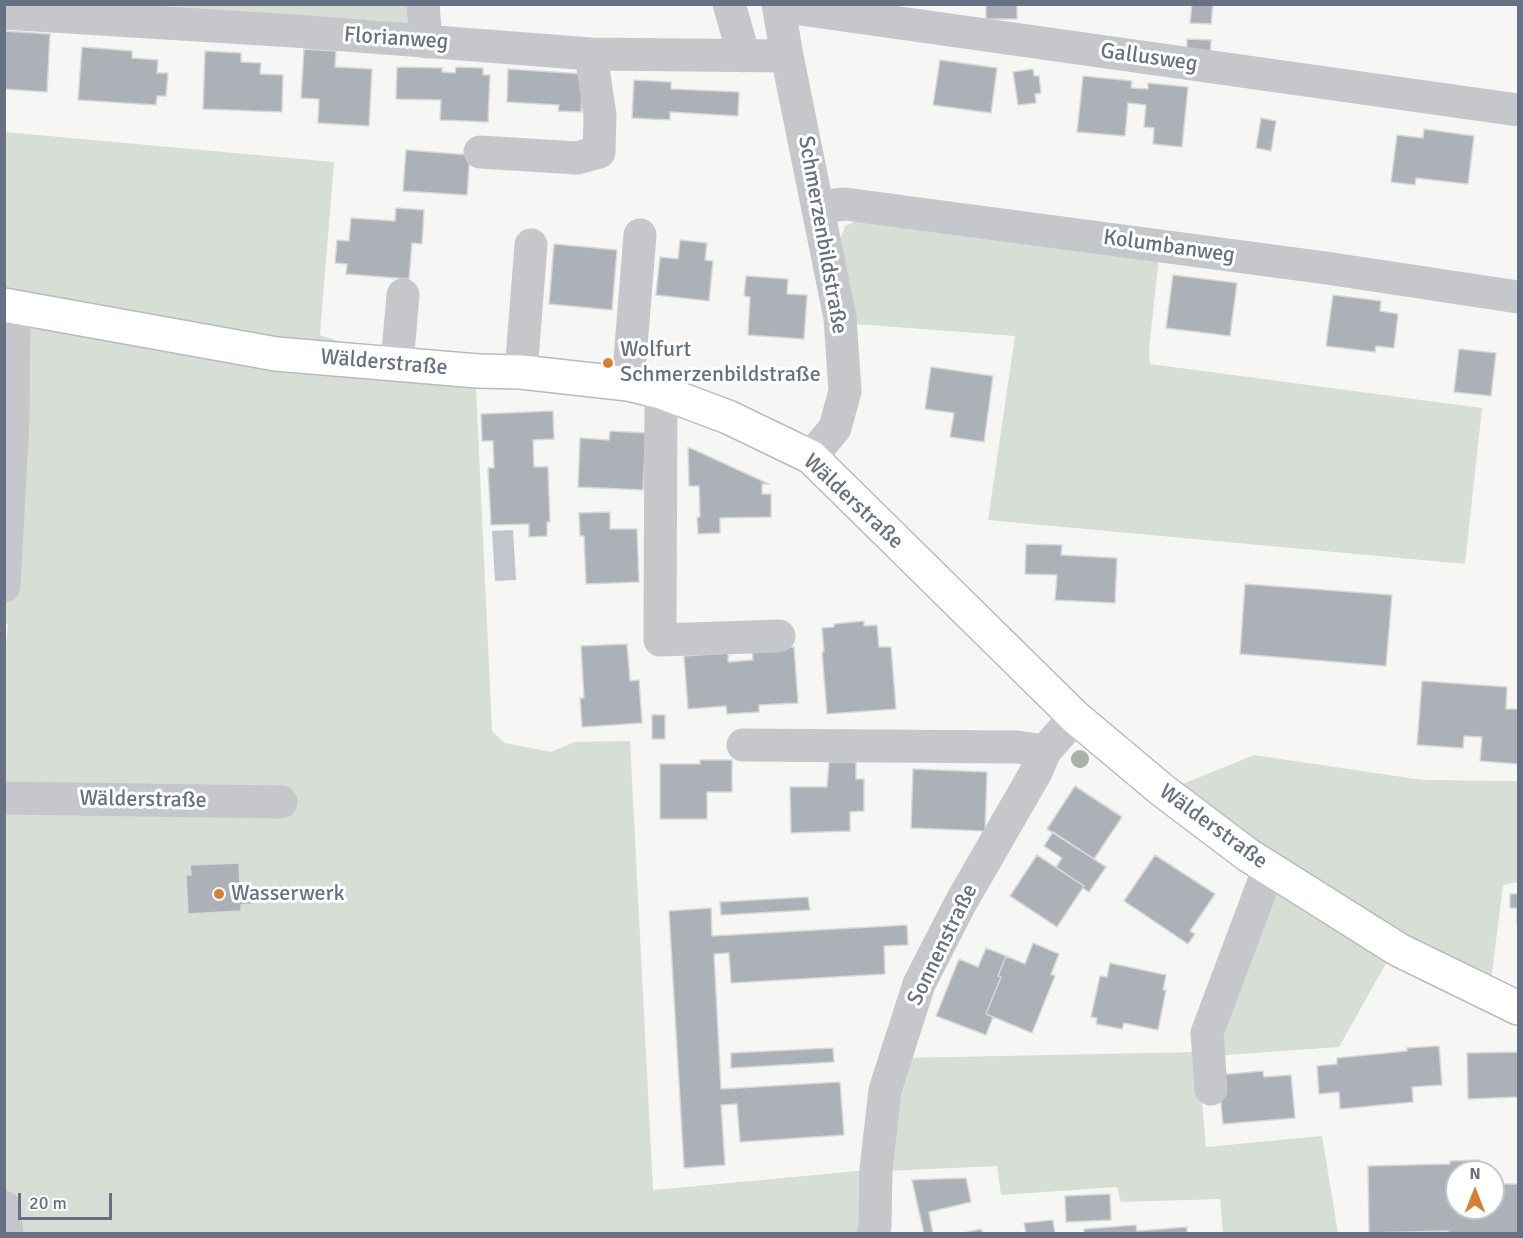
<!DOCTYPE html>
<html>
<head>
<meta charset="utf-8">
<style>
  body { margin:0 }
  #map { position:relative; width:1523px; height:1238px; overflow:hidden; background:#f6f7f4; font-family:Signika,sans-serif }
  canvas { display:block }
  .frame { position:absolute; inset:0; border:6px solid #687183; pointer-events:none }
  .north { position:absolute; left:1445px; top:1160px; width:60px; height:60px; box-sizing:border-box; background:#fff; border:2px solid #c3c6cd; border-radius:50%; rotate:0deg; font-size:16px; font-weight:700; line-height:24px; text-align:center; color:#687183 }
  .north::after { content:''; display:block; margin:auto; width:21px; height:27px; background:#d97e32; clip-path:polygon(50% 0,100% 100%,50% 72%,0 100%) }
  .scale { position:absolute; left:18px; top:1193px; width:94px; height:27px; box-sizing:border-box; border:3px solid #687183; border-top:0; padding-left:8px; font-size:18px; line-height:21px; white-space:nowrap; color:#687183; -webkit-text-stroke:4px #fff; paint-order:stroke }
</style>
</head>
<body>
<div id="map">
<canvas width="1523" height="1238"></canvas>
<div class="frame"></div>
<div class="north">N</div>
<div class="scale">20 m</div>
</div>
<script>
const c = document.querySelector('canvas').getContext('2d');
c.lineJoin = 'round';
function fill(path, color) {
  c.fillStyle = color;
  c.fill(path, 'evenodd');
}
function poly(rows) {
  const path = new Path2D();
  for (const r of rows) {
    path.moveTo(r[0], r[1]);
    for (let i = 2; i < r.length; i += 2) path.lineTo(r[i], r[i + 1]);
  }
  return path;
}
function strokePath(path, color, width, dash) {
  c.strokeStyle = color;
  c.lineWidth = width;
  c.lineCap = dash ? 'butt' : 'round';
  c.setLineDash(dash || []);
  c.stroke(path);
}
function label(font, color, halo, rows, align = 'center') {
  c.font = font + ' Signika,sans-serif';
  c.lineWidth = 6;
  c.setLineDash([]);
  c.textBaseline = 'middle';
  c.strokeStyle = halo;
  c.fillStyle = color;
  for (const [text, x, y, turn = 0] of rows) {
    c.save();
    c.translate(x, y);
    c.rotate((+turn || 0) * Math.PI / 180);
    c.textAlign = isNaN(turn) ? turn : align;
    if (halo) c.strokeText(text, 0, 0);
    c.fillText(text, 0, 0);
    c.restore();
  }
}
fill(poly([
  [130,5,419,5,416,27],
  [5,132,334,162,320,335,476,387,492,731,505,743,551,752,574,742,630,741,653,1190,869,1170,870,1233,12,1233,4,1176,4,667,8,624,4,623],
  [861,219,1159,257,1149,350,1150,364,1482,408,1465,564,988,520,1015,336,855,324,839,243,845,226],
  [1254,755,1423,780,1518,781,1518,882,1503,885,1490,989,1398,942,1339,1047,1198,1057,1206,1147,1322,1136,1338,1233,1223,1233,1220,1199,1121,1202,1117,1187,1001,1195,997,1166,886,1171,902,1058,1198,1052,1270,873,1168,790]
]), '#d7ded5');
fill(poly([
  [513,530,516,580,495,581,492,531]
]), '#c0c6cc');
const building = poly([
  [986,4,1017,4,1017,19,986,19,986,4],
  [1192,4,1213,4,1211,24,1190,23,1192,4],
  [4,31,50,34,47,92,4,89,4,31],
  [1187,39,1211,40,1210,58,1187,57,1187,39],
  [82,47,132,51,132,58,158,60,157,73,168,73,166,96,157,96,156,105,78,100,82,47],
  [304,49,336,51,335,67,372,69,369,126,318,123,319,99,301,98,304,49],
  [205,51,241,53,241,62,261,63,260,74,283,75,282,112,203,109,205,51],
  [940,60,997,68,991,113,933,105,940,60],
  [397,67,442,68,442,72,455,73,456,67,483,68,483,75,490,75,488,122,440,120,441,100,396,99,397,67],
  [508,69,583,74,581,112,558,111,559,105,507,102,508,69],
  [1033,69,1034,76,1039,76,1041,93,1035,94,1036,103,1018,105,1013,72,1033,69],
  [1083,76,1132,81,1131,88,1148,89,1148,83,1188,87,1182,147,1153,144,1154,128,1144,127,1146,105,1128,103,1125,136,1077,132,1083,76],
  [634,80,671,82,671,89,739,92,738,116,670,112,670,120,632,118,634,80],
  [1261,118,1276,121,1271,151,1256,148,1261,118],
  [1424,129,1474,136,1468,184,1416,178,1415,185,1391,182,1397,135,1423,138,1424,129],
  [406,150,470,155,467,195,403,191,406,150],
  [396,208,424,210,422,244,412,243,409,279,346,274,347,264,335,263,337,240,349,241,351,218,395,221,396,208],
  [680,240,707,243,705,260,713,261,709,301,656,295,660,257,678,259,680,240],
  [554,244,617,250,612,310,549,304,554,244],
  [1173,275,1237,283,1230,336,1166,328,1173,275],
  [746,276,788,279,787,294,807,295,804,339,748,335,750,297,744,296,746,276],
  [1333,295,1381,301,1380,311,1398,314,1394,348,1376,346,1375,352,1326,346,1333,295],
  [1459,349,1496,353,1491,396,1454,392,1459,349],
  [931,367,993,376,984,442,950,437,954,413,925,409,931,367],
  [553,411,554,439,533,440,534,467,548,467,550,522,547,522,547,536,529,537,529,524,491,525,488,468,494,468,493,441,482,441,481,414,553,411],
  [610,431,646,433,643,490,578,487,580,438,609,440,610,431],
  [688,447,769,484,762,484,762,494,771,494,771,517,720,518,720,533,698,534,697,517,700,517,699,486,689,486,688,447],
  [610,512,610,529,637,529,639,582,586,584,584,536,580,536,579,513,610,512],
  [1026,544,1062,545,1061,555,1117,558,1115,603,1055,600,1057,575,1025,574,1026,544],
  [1245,584,1392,595,1386,666,1240,654,1245,584],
  [864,621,864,626,877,625,879,647,891,647,896,709,827,714,822,652,824,652,822,628,834,627,834,624,864,621],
  [627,644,630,681,639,680,642,723,582,727,580,698,584,698,581,646,627,644],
  [794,647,798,703,759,705,759,712,727,714,726,706,688,709,684,656,728,653,728,662,753,660,752,650,794,647],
  [1422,681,1507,687,1506,709,1518,709,1518,764,1480,761,1482,737,1464,736,1463,748,1417,745,1422,681],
  [652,715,665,715,665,739,652,739,652,715],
  [700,760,732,760,732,792,707,792,707,819,660,819,660,764,700,764,700,760],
  [829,762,856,762,856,779,864,779,864,811,850,812,850,831,791,833,790,787,827,787,829,762],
  [913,769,987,772,985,831,911,828,913,769],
  [1075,786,1122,817,1094,859,1047,829,1075,786],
  [1053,832,1106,867,1089,892,1083,888,1084,886,1056,867,1062,858,1044,846,1053,832],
  [1037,855,1084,886,1057,927,1010,896,1037,855],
  [1155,855,1215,894,1190,931,1195,934,1188,944,1124,901,1155,855],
  [239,863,240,885,251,884,252,904,241,905,241,911,188,914,186,875,191,875,190,865,239,863],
  [1510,894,1518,894,1518,923,1517,923,1517,908,1510,908,1510,894],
  [808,897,810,910,721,915,720,902,808,897],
  [711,908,712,936,907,925,908,945,884,946,885,974,731,983,729,953,714,954,721,1089,840,1082,844,1135,740,1142,737,1104,721,1105,725,1165,684,1168,669,911,711,908],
  [1033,943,1059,954,1051,974,1055,976,1032,1033,986,1014,1001,977,998,976,1006,956,1025,964,1033,943],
  [986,948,1006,956,998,976,1001,977,986,1014,993,1017,986,1035,936,1016,959,959,978,967,986,948],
  [1110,963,1166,975,1163,990,1166,990,1158,1030,1124,1023,1122,1029,1096,1024,1097,1018,1091,1017,1100,976,1107,977,1110,963],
  [1439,1046,1442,1085,1412,1087,1413,1102,1340,1109,1339,1092,1319,1094,1317,1066,1337,1064,1337,1058,1407,1051,1407,1048,1439,1046],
  [833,1048,834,1062,731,1068,731,1053,833,1048],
  [1518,1052,1518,1097,1468,1099,1467,1053,1518,1052],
  [1263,1071,1264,1077,1291,1075,1295,1118,1223,1124,1218,1075,1263,1071],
  [1479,1160,1479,1172,1457,1172,1457,1208,1493,1208,1493,1184,1518,1184,1518,1234,1448,1234,1448,1231,1369,1233,1368,1166,1450,1164,1450,1161,1479,1160],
  [966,1178,971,1202,929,1212,933,1234,924,1234,912,1180,966,1178],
  [1110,1194,1111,1220,1066,1222,1065,1196,1110,1194],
  [1053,1220,1055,1234,1026,1234,1024,1223,1053,1220],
  [1136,1225,1137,1231,1187,1227,1187,1234,1084,1234,1084,1229,1136,1225],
  [981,1229,983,1234,959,1234,981,1229]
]);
fill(building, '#acb1b8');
strokePath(building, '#d8d8d6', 1.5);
const major = poly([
  [4,305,276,354,478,371,521,372,628,384,661,392,728,417,811,457,1075,717,1162,790,1248,855,1399,950,1518,1008]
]);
strokePath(major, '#b8babe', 36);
strokePath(poly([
  [423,4,426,42],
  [729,4,744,56],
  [778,4,787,56,840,318,845,391,835,428,811,457],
  [779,6,1518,110],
  [4,13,294,31,591,54,787,56],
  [480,152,577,158,599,152,600,116,591,54],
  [818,207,845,204,1326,268,1518,297],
  [397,364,403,295],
  [521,372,531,245],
  [628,384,640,235],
  [661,392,660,640,779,636],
  [4,586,13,419,14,307],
  [743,745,1017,747,1045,751],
  [4,798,281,802],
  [1211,1089,1207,1033,1269,868],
  [4,1207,7,1234],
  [873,1234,875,1226,876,1169,885,1090,919,984,960,904,1036,772,1045,751,1075,717]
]), '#c5c7cb', 33);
strokePath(major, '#fff', 33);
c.fillStyle = '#a7b3a6';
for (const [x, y] of [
  [1080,759]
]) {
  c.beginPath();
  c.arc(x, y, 9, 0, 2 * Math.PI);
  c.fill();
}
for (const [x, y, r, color] of [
  [608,363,6,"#d97e32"],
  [219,894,6,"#d97e32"]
]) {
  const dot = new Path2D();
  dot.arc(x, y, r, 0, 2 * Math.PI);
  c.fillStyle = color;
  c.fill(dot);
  strokePath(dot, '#fff', 2);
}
label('22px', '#687183', '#fff', [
  ["Florianweg",396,39,4],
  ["Gallusweg",1149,58,8],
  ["Schmerzenbildstraße",822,235,80],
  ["Kolumbanweg",1169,247,8],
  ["Wälderstraße",384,363,5],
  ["Wälderstraße",853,502,43],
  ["Wälderstraße",143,800,1],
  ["Wälderstraße",1213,827,36],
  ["Sonnenstraße",943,945,-64]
]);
label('22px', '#687183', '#fff', [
  ["Wolfurt",620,350],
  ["Schmerzenbildstraße",620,375],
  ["Wasserwerk",231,894]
], 'left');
</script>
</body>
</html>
